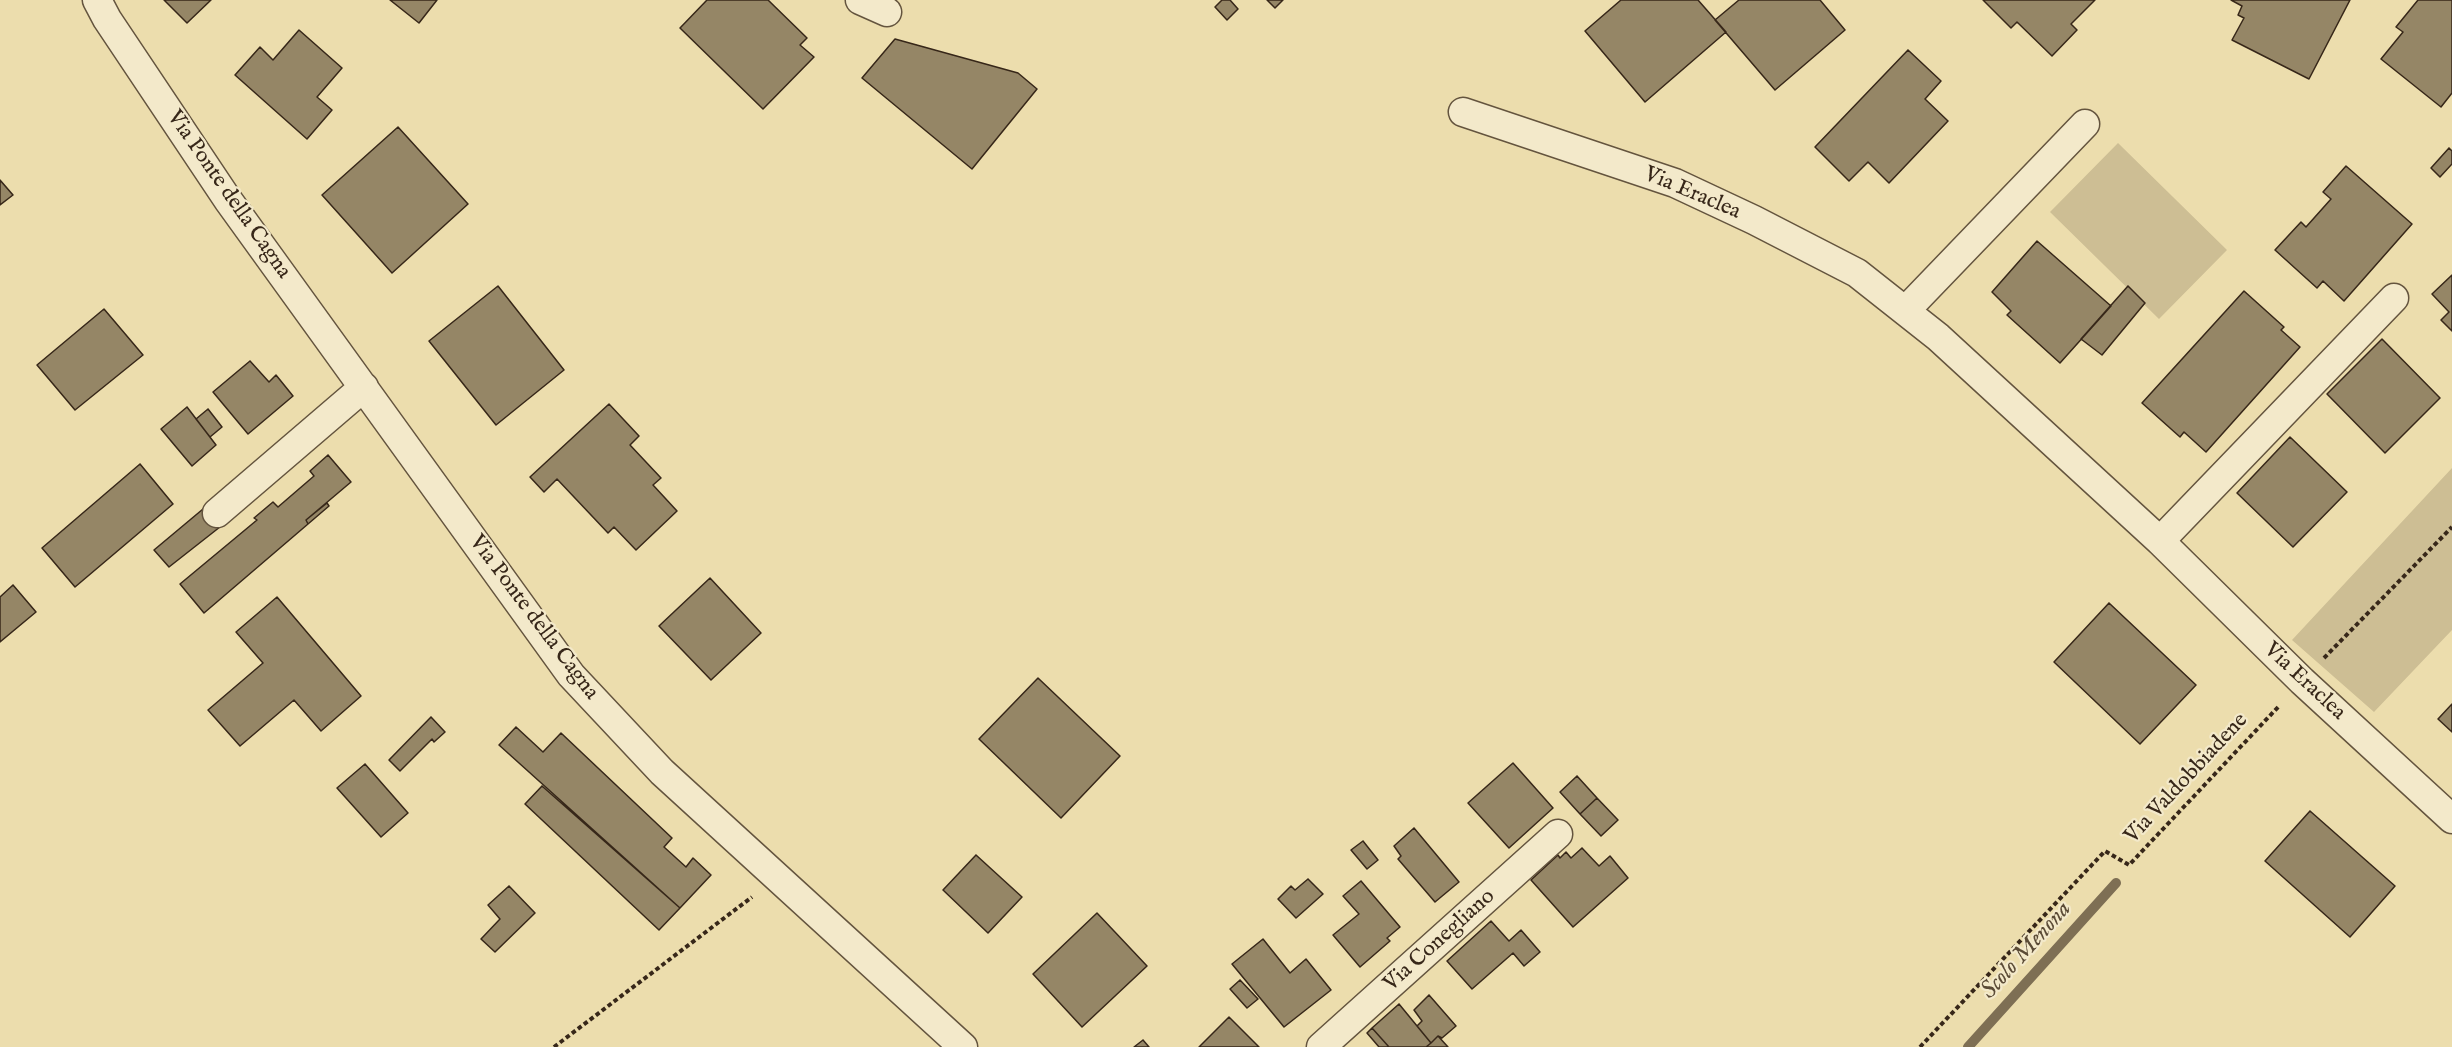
<!DOCTYPE html>
<html>
<head>
<meta charset="utf-8">
<style>
  body { margin:0 }
  canvas { display:block; background:#ecddad }
</style>
</head>
<body>
<canvas width="2452" height="1047"></canvas>
<script>
const c = document.querySelector('canvas').getContext('2d');
c.lineJoin = 'round';
function fill(path, color) {
  c.fillStyle = color;
  c.fill(path, 'evenodd');
}
function poly(rows) {
  const path = new Path2D();
  for (const r of rows) {
    path.moveTo(r[0], r[1]);
    for (let i = 2; i < r.length; i += 2) path.lineTo(r[i], r[i + 1]);
  }
  return path;
}
function strokePath(path, color, width, dash) {
  c.strokeStyle = color;
  c.lineWidth = width;
  c.lineCap = dash ? 'butt' : 'round';
  c.setLineDash(dash || []);
  c.stroke(path);
}
function label(font, color, halo, rows, align = 'center') {
  c.font = font + ' "IM FELL English",serif';
  c.lineWidth = 4.5;
  c.setLineDash([]);
  c.textBaseline = 'middle';
  c.strokeStyle = halo;
  c.fillStyle = color;
  for (const [text, x, y, turn = 0] of rows) {
    c.save();
    c.translate(x, y);
    c.rotate((+turn || 0) * Math.PI / 180);
    c.textAlign = isNaN(turn) ? turn : align;
    if (halo) c.strokeText(text, 0, 0);
    c.fillText(text, 0, 0);
    c.restore();
  }
}
fill(poly([
  [2118,143,2227,250,2159,319,2050,212],
  [2452,468,2452,630,2374,712,2292,640]
]), '#cdbe94');
strokePath(poly([
  [1968,1047,2116,883]
]), '#7e6f54', 10);
const building = poly([
  [164,0,211,0,187,23,164,0],
  [390,0,437,0,419,23,390,0],
  [707,0,768,0,807,38,800,45,814,57,763,109,680,28,707,0],
  [1222,0,1230,0,1238,9,1227,20,1215,7,1222,0],
  [1267,0,1283,0,1275,8,1267,0],
  [1621,0,1698,0,1726,32,1645,102,1585,31,1621,0],
  [1739,0,1820,0,1845,30,1775,90,1715,20,1739,0],
  [1983,0,2095,0,2071,24,2077,30,2052,56,2017,22,2011,28,1983,0],
  [2231,0,2350,0,2309,79,2232,40,2244,18,2238,15,2242,6,2231,0],
  [2418,0,2452,0,2452,93,2441,107,2381,59,2403,32,2396,27,2418,0],
  [299,30,342,68,317,97,332,110,307,139,235,75,260,47,273,60,299,30],
  [895,39,1018,73,1037,89,972,169,862,78,895,39],
  [1908,50,1941,81,1925,99,1948,121,1889,183,1868,162,1849,181,1815,147,1908,50],
  [398,127,468,204,392,273,322,195,398,127],
  [2449,148,2452,151,2452,164,2440,177,2431,168,2449,148],
  [2346,166,2412,224,2344,301,2323,281,2317,288,2275,250,2301,222,2306,227,2331,199,2323,192,2346,166],
  [0,180,13,195,0,205,0,180],
  [2037,241,2111,306,2060,363,2007,315,2011,311,1992,292,2037,241],
  [2452,275,2452,331,2441,320,2449,312,2432,294,2452,275],
  [498,286,564,370,496,425,429,341,498,286],
  [2128,286,2145,303,2102,355,2081,339,2128,286],
  [2244,291,2284,327,2281,330,2300,347,2206,452,2184,432,2180,437,2142,403,2244,291],
  [104,309,143,355,75,410,37,365,104,309],
  [2382,339,2440,398,2385,453,2327,394,2382,339],
  [250,361,269,382,276,375,293,396,248,434,213,392,250,361],
  [609,404,639,436,630,445,661,478,653,485,677,511,636,550,614,527,608,533,557,479,544,492,530,477,609,404],
  [187,407,216,445,192,466,161,429,187,407],
  [208,409,222,427,210,437,196,419,208,409],
  [2290,437,2347,492,2293,547,2237,493,2290,437],
  [328,455,351,482,306,520,308,524,204,613,180,584,257,520,254,518,273,502,278,507,314,476,310,471,328,455],
  [140,464,173,504,75,587,42,548,140,464],
  [327,503,329,506,308,524,306,520,327,503],
  [209,504,225,523,169,567,154,550,209,504],
  [710,578,761,633,711,680,659,626,710,578],
  [13,585,36,612,0,642,0,597,13,585],
  [277,597,361,696,321,731,294,700,240,746,208,710,263,663,236,632,277,597],
  [2109,603,2196,685,2140,744,2054,662,2109,603],
  [1038,678,1120,756,1061,818,979,739,1038,678],
  [2452,704,2452,732,2438,719,2452,704],
  [431,717,445,732,434,742,432,739,400,771,389,760,431,717],
  [516,727,543,752,561,733,672,838,664,847,686,867,693,858,711,875,680,908,499,745,516,727],
  [1513,763,1553,808,1509,848,1468,803,1513,763],
  [365,764,408,813,381,837,337,788,365,764],
  [1577,776,1597,798,1580,814,1560,792,1577,776],
  [542,786,680,908,659,930,525,804,542,786],
  [1597,798,1618,820,1601,836,1580,814,1597,798],
  [2310,811,2395,886,2350,937,2265,861,2310,811],
  [1414,828,1459,882,1435,902,1398,859,1401,856,1394,846,1414,828],
  [1363,841,1378,860,1367,869,1351,850,1363,841],
  [1582,848,1599,866,1610,856,1628,878,1573,927,1531,880,1558,855,1560,858,1566,852,1571,858,1582,848],
  [976,855,1022,897,988,933,943,890,976,855],
  [1308,879,1323,894,1296,918,1278,899,1291,886,1295,890,1308,879],
  [1361,881,1400,927,1387,938,1390,941,1360,967,1333,935,1359,914,1343,896,1361,881],
  [509,886,535,913,495,952,481,939,500,919,488,905,509,886],
  [1097,913,1147,966,1082,1027,1033,974,1097,913],
  [1491,921,1509,941,1521,930,1540,952,1524,966,1513,953,1472,989,1447,961,1491,921],
  [1263,939,1290,973,1306,959,1331,990,1284,1027,1232,964,1263,939],
  [1240,980,1258,999,1247,1008,1230,989,1240,980],
  [1429,995,1456,1026,1442,1038,1438,1036,1431,1043,1417,1026,1422,1021,1414,1010,1429,995],
  [1399,1004,1431,1043,1426,1047,1389,1047,1372,1028,1399,1004],
  [1229,1017,1259,1047,1199,1047,1229,1017],
  [1372,1028,1389,1047,1379,1047,1367,1033,1372,1028],
  [1438,1036,1448,1047,1426,1047,1431,1043,1438,1036],
  [1143,1040,1149,1047,1134,1047,1143,1040]
]);
fill(building, '#958666');
strokePath(building, '#372719', 1.5);
const minor = poly([
  [97,0,107,19,228,200,571,675,662,772,963,1047],
  [860,0,887,12],
  [1463,112,1675,183,1754,220,1857,273,1938,337,2160,541,2302,681,2452,819],
  [1906,310,2085,124],
  [217,513,364,387],
  [2160,541,2394,298],
  [1321,1047,1558,834]
]);
strokePath(minor, '#64543e', 31);
strokePath(poly([
  [2324,658,2452,527],
  [554,1047,752,897],
  [1920,1047,2105,851,2129,865,2280,705]
]), '#372719', 4, [4.5, 3]);
strokePath(minor, '#f3e9ca', 28);
label('22px', '#372719', '#f3e9ca', [
  ["Via Eraclea",1692,194,23],
  ["Via Ponte della Cagna",228,195,55],
  ["Via Ponte della Cagna",533,618,53],
  ["Via Eraclea",2304,682,43],
  ["Via Valdobbiadene",2187,779,-47],
  ["Via Conegliano",1440,941,-42]
]);
label('italic 24px', '#5b4b36', '#f3e9ca', [
  ["Scolo Menona",2027,951,-48]
]);
</script>
</body>
</html>
